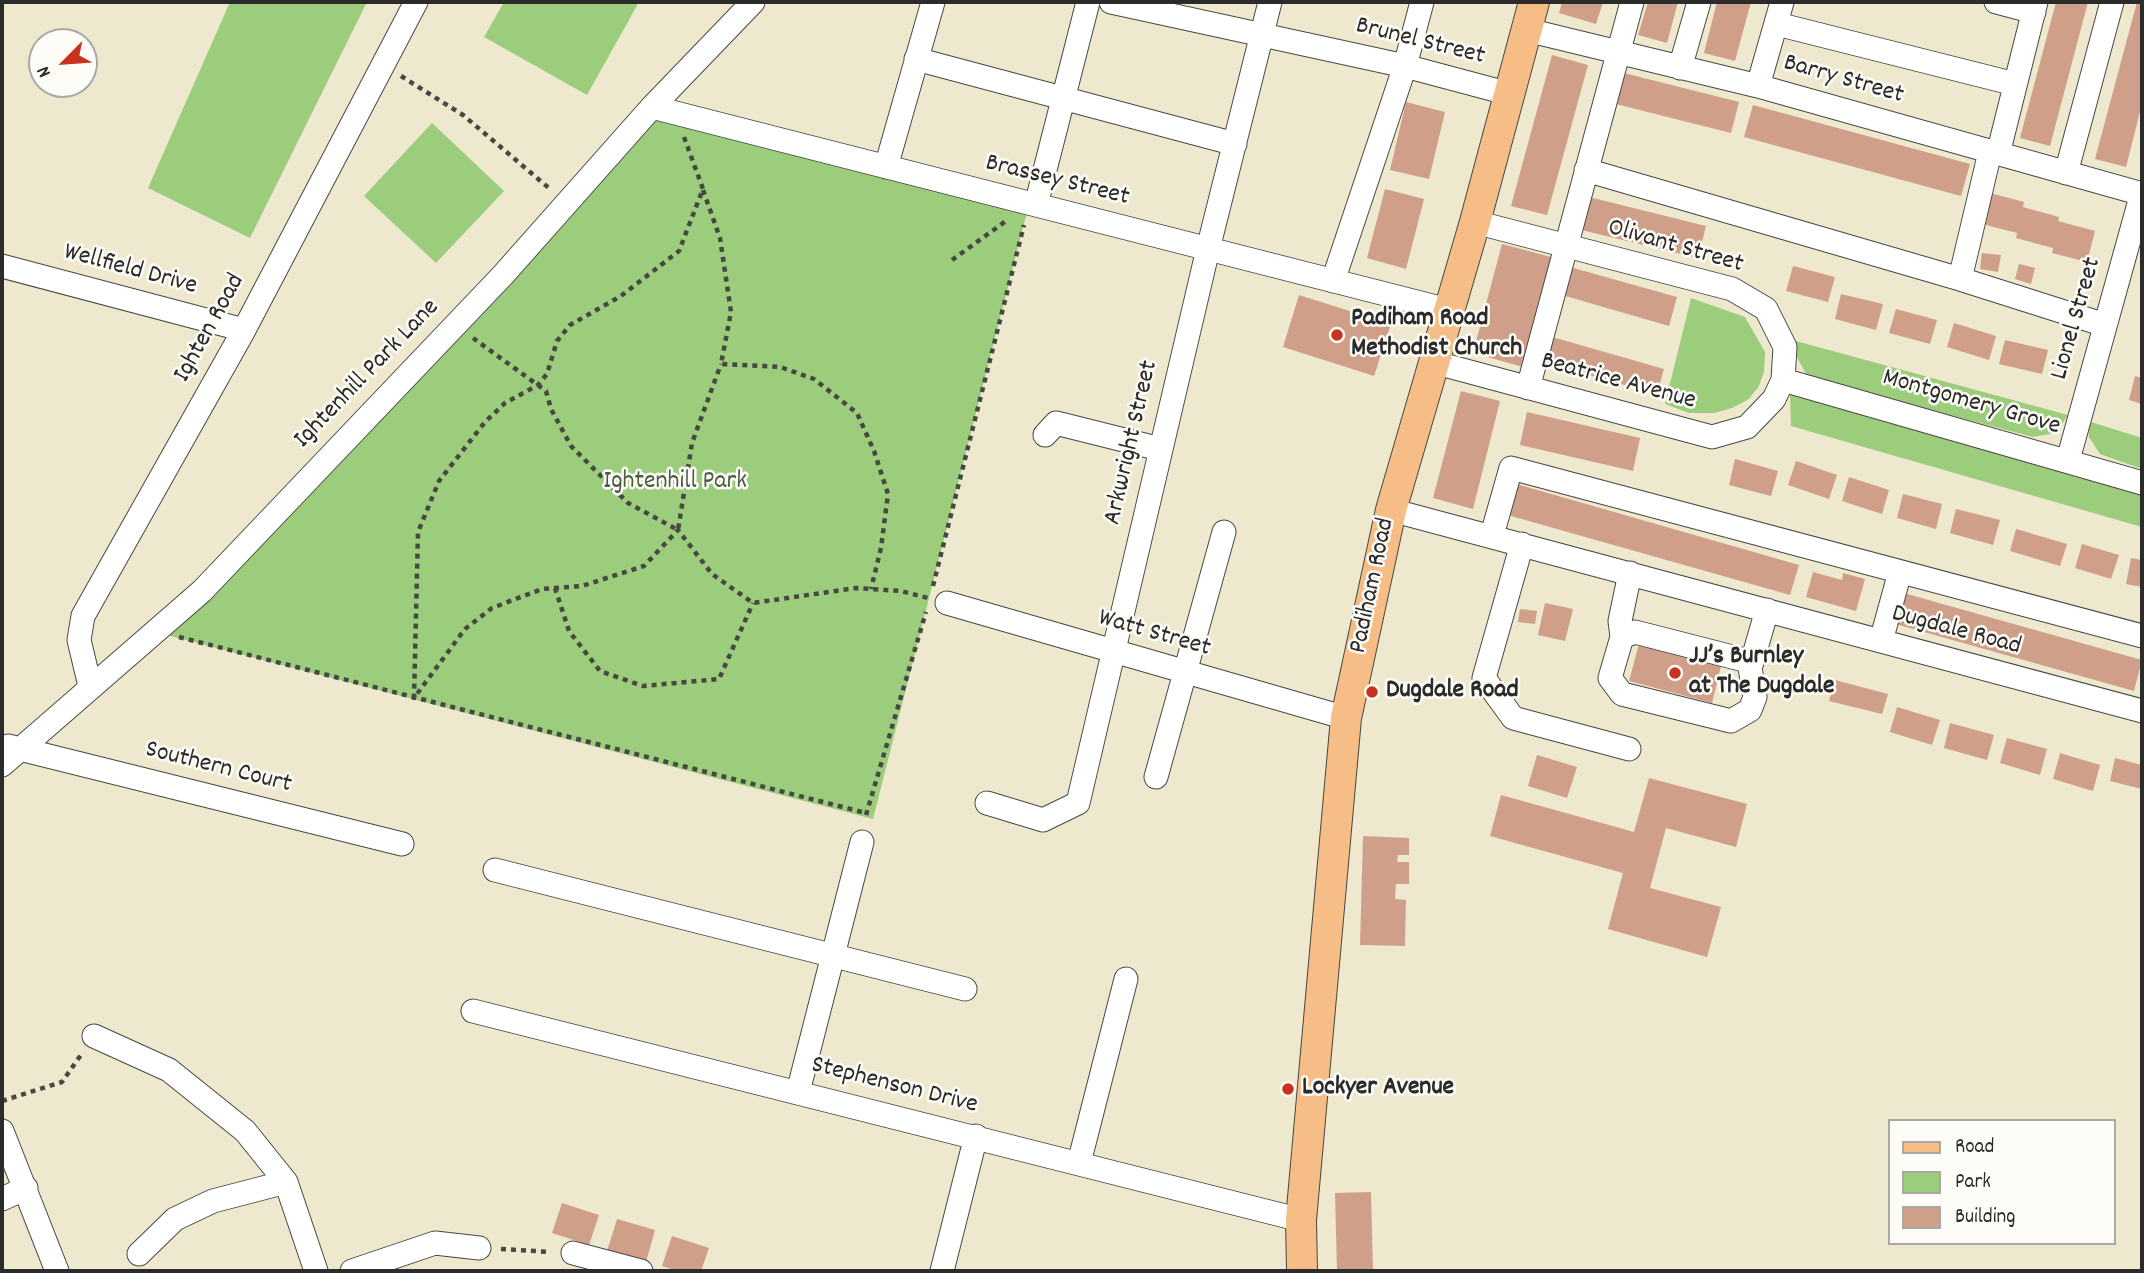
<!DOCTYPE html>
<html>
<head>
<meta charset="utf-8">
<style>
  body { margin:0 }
  #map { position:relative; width:2144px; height:1273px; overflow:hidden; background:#eee9ce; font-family:Dekko,sans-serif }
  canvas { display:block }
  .frame { position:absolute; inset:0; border:4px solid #2b2b2b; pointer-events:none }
  .legend { position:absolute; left:1888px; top:1119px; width:228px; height:126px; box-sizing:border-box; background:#fdfcf7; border:2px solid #a9a8a5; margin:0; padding:9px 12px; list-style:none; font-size:21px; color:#2b2b2b }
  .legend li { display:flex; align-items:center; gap:14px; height:35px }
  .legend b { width:35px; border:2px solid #a9a8a5 }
  .north { position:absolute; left:28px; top:28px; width:70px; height:70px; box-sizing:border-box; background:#fdfcf7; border:2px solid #a9a8a5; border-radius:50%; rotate:245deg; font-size:19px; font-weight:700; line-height:28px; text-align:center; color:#2b2b2b }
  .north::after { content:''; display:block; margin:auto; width:24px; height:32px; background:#c8321e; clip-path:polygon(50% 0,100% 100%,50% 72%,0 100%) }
</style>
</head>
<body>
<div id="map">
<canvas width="2144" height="1273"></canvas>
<div class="frame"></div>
<ul class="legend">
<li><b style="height:9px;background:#f6be86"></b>Road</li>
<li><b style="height:19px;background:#9bcd7c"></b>Park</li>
<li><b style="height:19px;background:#cf9f89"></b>Building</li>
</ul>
<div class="north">N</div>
</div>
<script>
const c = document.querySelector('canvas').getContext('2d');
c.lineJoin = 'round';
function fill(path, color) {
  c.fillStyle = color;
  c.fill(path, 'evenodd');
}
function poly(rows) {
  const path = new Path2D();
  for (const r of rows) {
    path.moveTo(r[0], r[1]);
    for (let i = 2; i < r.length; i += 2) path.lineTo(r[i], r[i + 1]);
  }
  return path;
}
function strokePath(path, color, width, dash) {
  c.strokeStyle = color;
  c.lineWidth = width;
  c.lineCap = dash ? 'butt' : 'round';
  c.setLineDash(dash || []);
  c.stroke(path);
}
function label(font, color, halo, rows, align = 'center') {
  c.font = font + ' Dekko,sans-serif';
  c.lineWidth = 5;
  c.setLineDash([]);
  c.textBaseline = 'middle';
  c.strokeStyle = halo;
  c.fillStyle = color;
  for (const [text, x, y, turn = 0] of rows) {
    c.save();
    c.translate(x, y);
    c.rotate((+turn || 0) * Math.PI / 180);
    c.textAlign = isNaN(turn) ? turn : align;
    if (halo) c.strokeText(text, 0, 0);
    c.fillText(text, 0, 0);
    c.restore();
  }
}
fill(poly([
  [230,2,367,2,250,238,148,188],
  [504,2,639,2,587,95,484,37],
  [652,107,1029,204,873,819,159,633],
  [432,123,504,191,436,263,364,196],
  [1691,298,1745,317,1765,352,1764,372,1759,386,1749,399,1732,408,1714,413,1689,413,1665,404],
  [1796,341,2068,415,2056,433,2033,437,1814,379,1806,374,1797,357],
  [1790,392,2142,494,2142,527,1791,426],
  [2088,421,2142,438,2142,469,2100,454,2089,437]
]), '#9bcd7c');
fill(poly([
  [1562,2,1603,2,1596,24,1559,13],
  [1648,2,1678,2,1667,43,1638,35],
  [1717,2,1751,2,1735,61,1704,53],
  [2056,2,2088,2,2050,146,2020,138],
  [2137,2,2142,2,2142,104,2126,167,2095,159],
  [1552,55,1588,65,1547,215,1511,206],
  [1620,72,1739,102,1731,133,1612,103],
  [1406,102,1445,112,1429,179,1390,170],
  [1753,105,1970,164,1961,196,1744,137],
  [1385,189,1424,199,1406,269,1367,258],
  [1990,193,2024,202,2023,207,2059,217,2058,221,2095,231,2087,262,2052,253,2053,248,2016,238,2017,233,1982,224],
  [1585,196,1706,226,1698,258,1577,229],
  [1502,244,1551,257,1523,367,1473,353],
  [1982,253,2001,255,1998,272,1980,269],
  [2019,264,2035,268,2031,284,2015,279],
  [1793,266,1835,277,1828,302,1786,291],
  [1570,267,1677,297,1669,326,1562,295],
  [1841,294,1883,304,1876,330,1835,319],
  [1299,295,1391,324,1374,376,1283,347],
  [1896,309,1937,320,1930,344,1889,333],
  [1954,323,1996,336,1989,360,1947,347],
  [1552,337,1664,369,1657,394,1545,363],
  [2005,340,2048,350,2042,374,1999,364],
  [2135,376,2142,378,2142,404,2129,400],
  [1461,391,1500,401,1473,509,1433,498],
  [1527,412,1640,438,1633,471,1520,445],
  [1735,459,1778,471,1771,496,1729,485],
  [1796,461,1837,475,1829,499,1788,485],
  [1849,477,1889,490,1882,514,1842,501],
  [1513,483,1799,565,1790,595,1504,514],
  [1903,494,1942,504,1936,529,1897,518],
  [1956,509,2000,520,1993,545,1950,533],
  [2016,529,2067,544,2060,566,2010,551],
  [2082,544,2119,555,2111,579,2075,568],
  [2131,558,2142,560,2142,587,2126,584],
  [1813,572,1842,580,1843,573,1865,579,1856,611,1806,597],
  [1900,592,2142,660,2134,691,1892,623],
  [1545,603,1573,609,1565,641,1538,635],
  [1520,609,1537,611,1535,624,1518,622],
  [1639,644,1721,666,1712,703,1629,681],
  [1835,680,1888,694,1882,714,1829,701],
  [1897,707,1940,720,1932,745,1890,732],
  [1950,723,1994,735,1987,760,1944,748],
  [2007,738,2047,749,2040,775,2000,763],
  [2060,753,2100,765,2093,791,2053,779],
  [1537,755,1577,767,1567,798,1528,786],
  [2115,758,2142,765,2142,789,2110,781],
  [1649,778,1747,804,1736,847,1666,828,1650,888,1721,907,1707,957,1608,929,1623,873,1490,836,1501,795,1634,832],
  [1363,836,1409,838,1409,855,1398,855,1397,862,1409,862,1409,884,1396,884,1395,899,1406,900,1405,946,1360,945],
  [1371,1192,1373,1271,1337,1271,1335,1193],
  [562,1203,599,1215,589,1245,552,1233],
  [617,1219,655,1230,646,1262,607,1251],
  [672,1236,709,1248,701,1271,678,1271,662,1266]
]), '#cf9f89');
const minor = poly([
  [1111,2,1405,66,1510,94],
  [1996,2,2034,12],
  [1777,24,2015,84],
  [1527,30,1758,86,2142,194],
  [916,59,1235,144],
  [1680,68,1699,2],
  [1758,86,1782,2],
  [652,107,1448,310],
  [1998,154,2036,2],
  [886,167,933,2],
  [1586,170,1960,279,1990,152],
  [2066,173,2112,2],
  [1036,205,1088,2],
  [2,266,244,330],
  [1960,279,2105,325],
  [1333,281,1405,66,1422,2],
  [1433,362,1712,437,1747,427,1774,399,1783,380,1785,347,1766,309,1732,289,1475,222],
  [1783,380,2142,483],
  [1528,388,1632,2],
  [1045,435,1056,423,1160,449],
  [2068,460,2142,193],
  [1391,510,2142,711],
  [1492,535,1511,468,2142,636],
  [1522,544,1484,678,1513,718,1629,749],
  [947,603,1346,718],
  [1622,637,1620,621,1630,573],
  [1881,641,1900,572],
  [1752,662,1635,632,1622,637,1610,678,1622,694,1731,721,1750,710,1755,697,1750,668,1752,662,1767,610],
  [90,686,79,640,83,616,244,330,416,2],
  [8,746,402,844],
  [2,765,202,591,503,275,652,107,753,2],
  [1156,777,1224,532],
  [987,803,1043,820,1078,803,1208,249,1270,2],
  [495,870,965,989],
  [473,1011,1301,1220],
  [94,1036,169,1070,245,1131,286,1182,316,1271],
  [798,1092,862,842],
  [2,1131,57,1271],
  [1079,1163,1126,979],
  [2,1199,26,1188],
  [573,1253,641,1271],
  [139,1254,175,1219,213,1201,286,1182],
  [352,1271,435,1243,479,1248],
  [942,1271,976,1136]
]);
const major = poly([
  [1302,1271,1301,1220,1346,718,1391,510,1475,222,1534,2]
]);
strokePath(minor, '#484843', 25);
strokePath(major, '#484843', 32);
strokePath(poly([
  [401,76,463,115,550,189],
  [684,137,703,189,679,251,621,296,570,325,557,341,547,374,538,385,505,403,485,422,439,481,418,532,414,698,465,629,492,608,542,589,582,586,644,566,678,530,712,574,753,603,856,588,901,591,928,598],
  [703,190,720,238,731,312,721,364,780,367,814,379,857,413,874,451,888,494,881,548,871,589],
  [952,260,1006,221],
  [473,338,546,391,551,409,571,446,628,503,678,530,692,443,721,364],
  [933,586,1024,225],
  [555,588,569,631,600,671,643,686,719,679,753,603],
  [179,637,866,813],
  [866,815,926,612],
  [2,1101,62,1082,83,1052],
  [501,1249,551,1252]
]), '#484843', 4.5, [5, 5]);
strokePath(minor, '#fff', 23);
strokePath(major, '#f6be86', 30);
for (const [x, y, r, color] of [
  [1337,335,7,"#c8321e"],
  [1675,673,7,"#c8321e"],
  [1372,692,7,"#c8321e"],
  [1288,1089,7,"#c8321e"]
]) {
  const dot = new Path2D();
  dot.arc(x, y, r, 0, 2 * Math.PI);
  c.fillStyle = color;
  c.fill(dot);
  strokePath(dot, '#fdfcf7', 2.5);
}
label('26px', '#2b2b2b', '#fdfcf7', [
  ["Brunel Street",1420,43,14],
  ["Barry Street",1843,81,16],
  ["Brassey Street",1057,182,14],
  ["Olivant Street",1675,248,16],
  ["Wellfield Drive",130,271,15],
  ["Lionel Street",2078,319,-74],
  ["Ighten Road",211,329,-61],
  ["Ightenhill Park Lane",368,375,-46],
  ["Beatrice Avenue",1618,383,15],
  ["Montgomery Grove",1971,404,16],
  ["Arkwright Street",1133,443,-77],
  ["Padiham Road",1374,586,-78],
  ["Dugdale Road",1956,632,15],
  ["Watt Street",1154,635,16],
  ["Southern Court",218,769,14],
  ["Stephenson Drive",894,1087,14]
]);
label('bold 26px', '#2b2b2b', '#fdfcf7', [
  ["Padiham Road",1351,320],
  ["Methodist Church",1351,350],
  ["JJ’s Burnley",1689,658],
  ["at The Dugdale",1689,688],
  ["Dugdale Road",1386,692],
  ["Lockyer Avenue",1302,1089]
], 'left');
label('26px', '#4d5c43', '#fdfcf7', [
  ["Ightenhill Park",675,483]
]);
</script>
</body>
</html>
